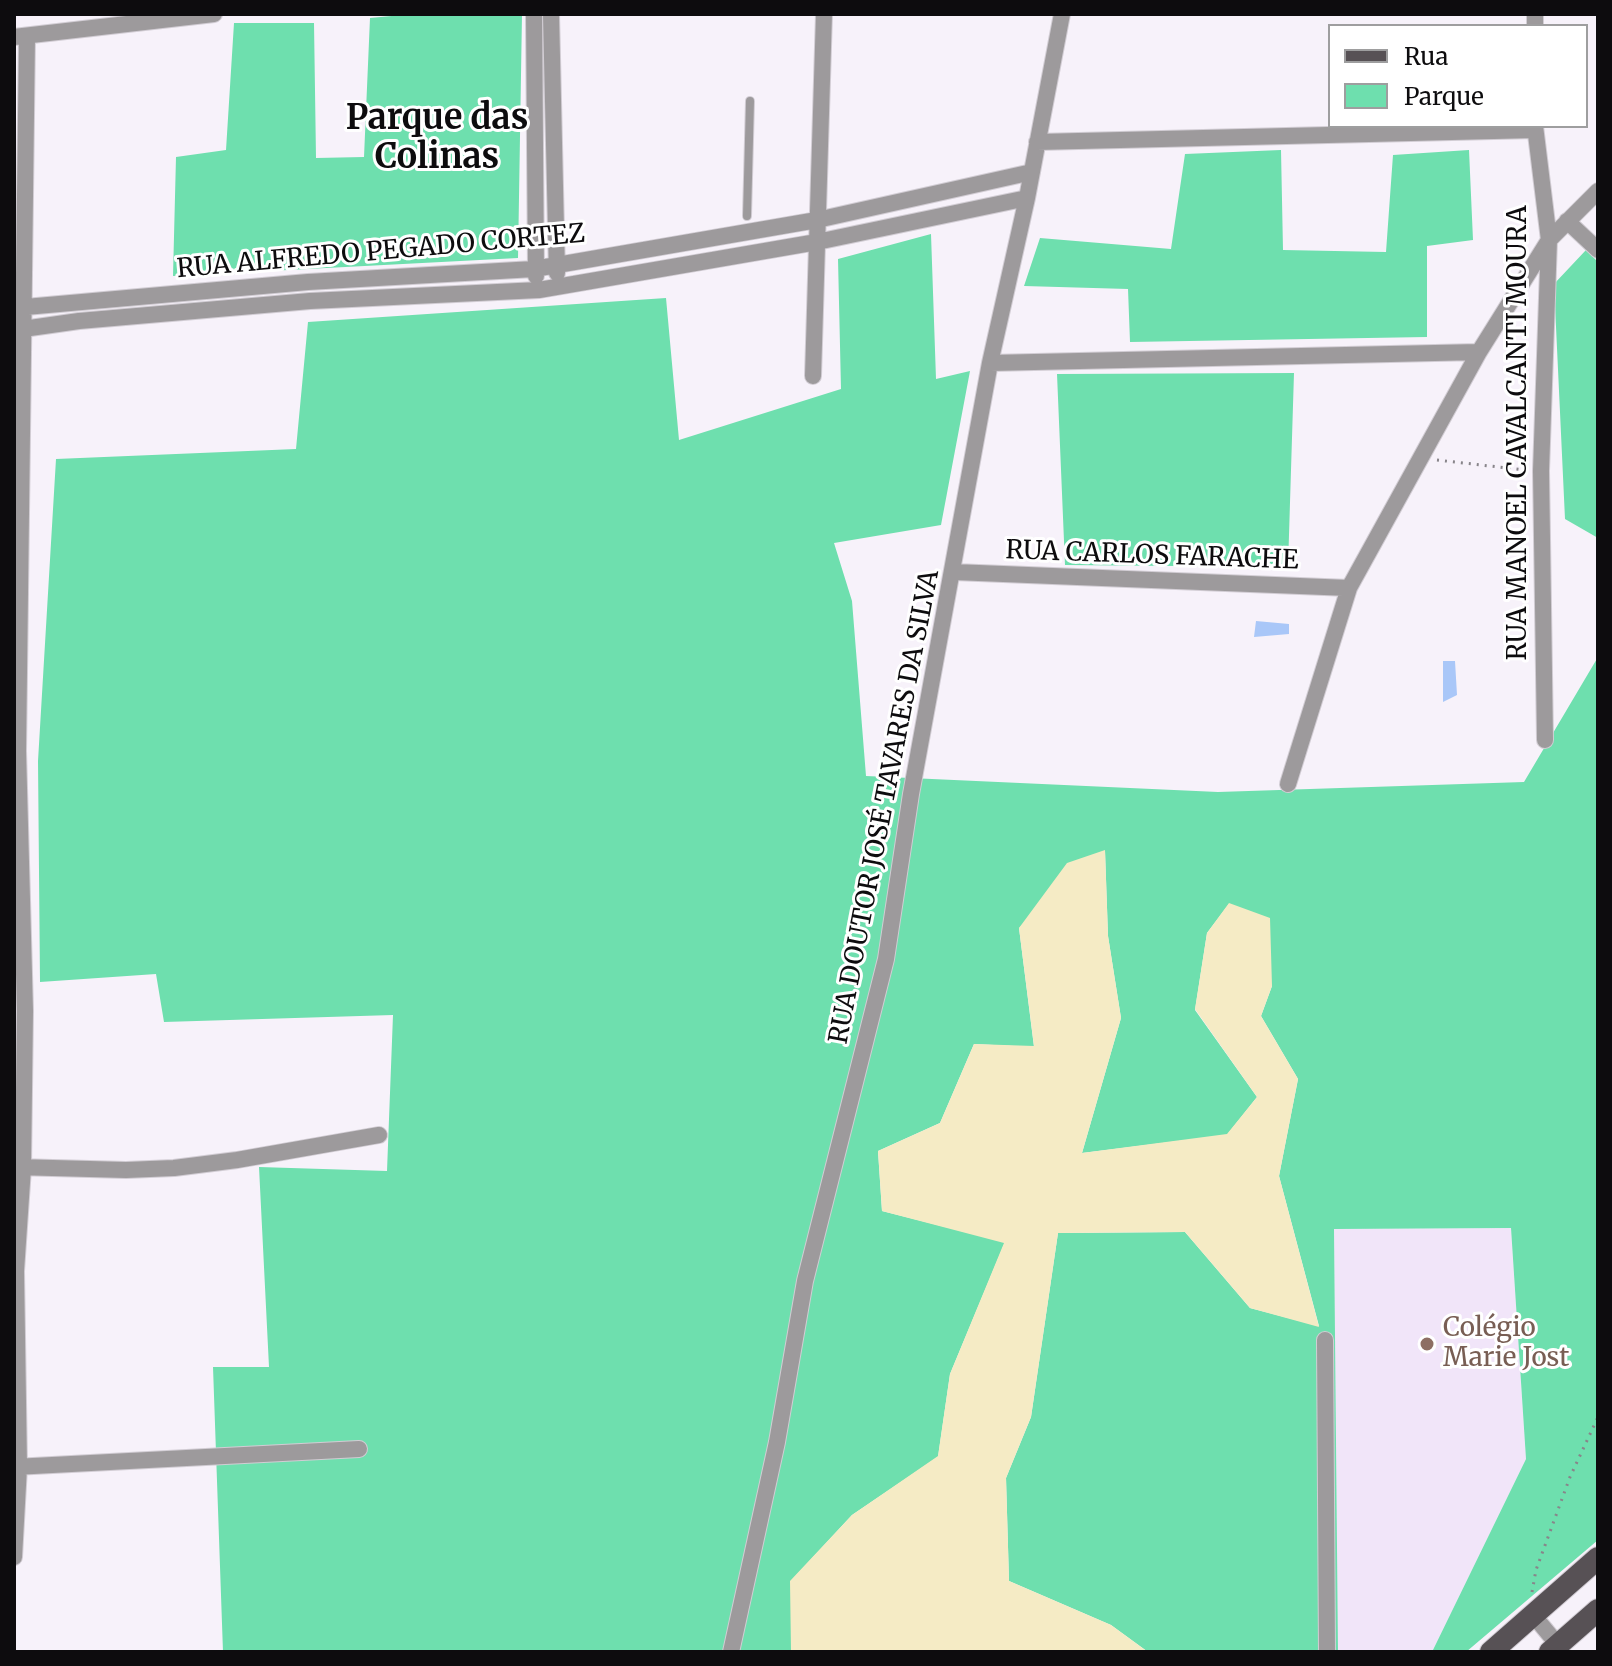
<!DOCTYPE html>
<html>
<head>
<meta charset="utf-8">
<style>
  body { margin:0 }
  #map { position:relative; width:1612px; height:1666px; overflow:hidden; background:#f7f2fa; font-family:Merriweather,serif }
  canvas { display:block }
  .frame { position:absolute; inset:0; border:16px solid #0d0c0e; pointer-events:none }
  .legend { position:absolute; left:1328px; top:24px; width:260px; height:104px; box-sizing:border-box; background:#fff; border:2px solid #9e9e9f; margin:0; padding:10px 14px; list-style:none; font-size:24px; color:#0d0c0e }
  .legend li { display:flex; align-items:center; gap:16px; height:40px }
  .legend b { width:40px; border:2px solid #9e9e9f }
</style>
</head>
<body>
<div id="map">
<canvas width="1612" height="1666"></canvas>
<div class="frame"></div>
<ul class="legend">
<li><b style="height:10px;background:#575155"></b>Rua</li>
<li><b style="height:22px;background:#6edfae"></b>Parque</li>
</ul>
</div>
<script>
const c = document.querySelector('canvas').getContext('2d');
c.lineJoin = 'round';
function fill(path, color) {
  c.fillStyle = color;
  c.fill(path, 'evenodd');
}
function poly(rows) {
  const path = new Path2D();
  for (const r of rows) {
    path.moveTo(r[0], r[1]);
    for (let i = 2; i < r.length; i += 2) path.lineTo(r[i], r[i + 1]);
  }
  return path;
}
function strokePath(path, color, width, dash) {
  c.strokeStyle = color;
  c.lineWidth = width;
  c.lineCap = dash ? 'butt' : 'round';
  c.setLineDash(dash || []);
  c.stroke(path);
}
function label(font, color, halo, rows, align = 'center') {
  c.font = font + ' Merriweather,serif';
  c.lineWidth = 6;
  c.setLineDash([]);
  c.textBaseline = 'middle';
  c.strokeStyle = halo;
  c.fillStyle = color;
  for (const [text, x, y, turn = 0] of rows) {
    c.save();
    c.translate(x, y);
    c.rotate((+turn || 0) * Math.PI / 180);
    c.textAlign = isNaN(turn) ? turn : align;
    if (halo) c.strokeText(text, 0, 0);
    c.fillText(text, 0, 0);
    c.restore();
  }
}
fill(poly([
  [1511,1228,1526,1459,1432,1652,1338,1652,1334,1229]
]), '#f1e5f9');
fill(poly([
  [413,14,522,14,518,258,173,276,176,157,226,150,234,23,314,23,316,158,364,157,370,18],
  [1281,150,1283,250,1386,252,1393,155,1469,150,1473,240,1427,246,1427,337,1130,342,1128,289,1024,286,1040,238,1171,249,1185,154],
  [931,234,936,379,970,371,941,525,834,543,852,601,866,776,1218,792,1524,782,1598,657,1598,1540,1466,1652,1432,1652,1526,1459,1511,1228,1334,1229,1338,1652,1148,1652,1111,1625,1009,1581,1006,1478,1031,1417,1058,1233,1185,1232,1250,1308,1319,1326,1279,1176,1298,1079,1261,1016,1272,986,1229,904,1207,933,1195,1010,1257,1097,1227,1135,1082,1153,1121,1018,1108,936,1105,851,1019,928,1034,1047,974,1044,940,1123,878,1151,882,1211,1005,1242,950,1374,938,1457,852,1515,791,1581,791,1652,223,1652,213,1367,269,1367,259,1167,387,1171,393,1015,164,1022,156,974,40,982,38,761,56,459,296,449,308,322,666,298,679,440,841,389,838,259],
  [1586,250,1598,262,1598,538,1565,519,1554,284],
  [1294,373,1288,567,1065,565,1057,374]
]), '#6edfae');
fill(poly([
  [1105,850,1108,936,1121,1018,1082,1153,1227,1134,1257,1097,1195,1009,1207,933,1229,903,1270,918,1272,986,1261,1016,1298,1079,1279,1176,1319,1327,1250,1308,1185,1232,1058,1233,1031,1417,1006,1478,1009,1581,1111,1625,1148,1652,791,1652,790,1581,852,1515,938,1456,950,1374,1004,1243,882,1211,878,1151,940,1123,974,1044,1034,1046,1019,928,1067,863]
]), '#f5ebc5');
fill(poly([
  [1256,621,1289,624,1289,634,1254,637],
  [1443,661,1455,661,1457,695,1443,702]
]), '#a9c7f8');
const service = poly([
  [747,216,750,101]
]);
const minor = poly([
  [534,14,536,276],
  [551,14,557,273],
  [1535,14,1535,26],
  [14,37,214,14],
  [1535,126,1549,240,1541,471,1545,740],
  [1037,142,1535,130],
  [1567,221,1598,250],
  [14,308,308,282,534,269,817,220,1032,172],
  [16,330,79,321,310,301,539,290,817,242,1027,198],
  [990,363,1479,352],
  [813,376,824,14],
  [954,572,1349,588],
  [1288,784,1349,588,1479,352,1549,240,1598,191],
  [16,1167,126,1170,174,1168,237,1160,379,1135],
  [1325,1340,1327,1652],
  [14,1467,359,1449],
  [14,1557,19,1467,16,1271,23,1168,25,1011,18,751,27,36],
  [1534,1616,1558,1645],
  [731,1652,777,1442,805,1281,886,959,911,794,990,363,1027,198,1062,14]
]);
const primary = poly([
  [1491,1652,1598,1558],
  [1550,1652,1598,1610]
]);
strokePath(service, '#d2cdd4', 10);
strokePath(minor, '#d2cdd4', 18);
strokePath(primary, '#d2cdd4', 24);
strokePath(poly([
  [1437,460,1525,470],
  [1532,1592,1536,1570,1570,1477,1598,1417]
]), '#88858a', 3, [2, 6]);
strokePath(service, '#9d9a9c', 8);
strokePath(minor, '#9d9a9c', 16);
strokePath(primary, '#575155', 22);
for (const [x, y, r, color] of [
  [1427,1344,8,"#8d6e63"]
]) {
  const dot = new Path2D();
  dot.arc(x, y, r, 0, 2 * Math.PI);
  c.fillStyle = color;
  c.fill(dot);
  strokePath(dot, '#fff', 3);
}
label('26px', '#0d0c0e', '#fff', [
  ["RUA ALFREDO PEGADO CORTEZ",381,252,-5],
  ["RUA MANOEL CAVALCANTI MOURA",1519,433,-90],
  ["RUA CARLOS FARACHE",1152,556,2],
  ["RUA DOUTOR JOSÉ TAVARES DA SILVA",885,807,-79]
]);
label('26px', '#785e54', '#fff', [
  ["Colégio",1443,1329],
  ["Marie Jost",1443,1359]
], 'left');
label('bold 34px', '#0d0c0e', '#fff', [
  ["Parque das",437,119],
  ["Colinas",437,158]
]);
</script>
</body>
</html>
